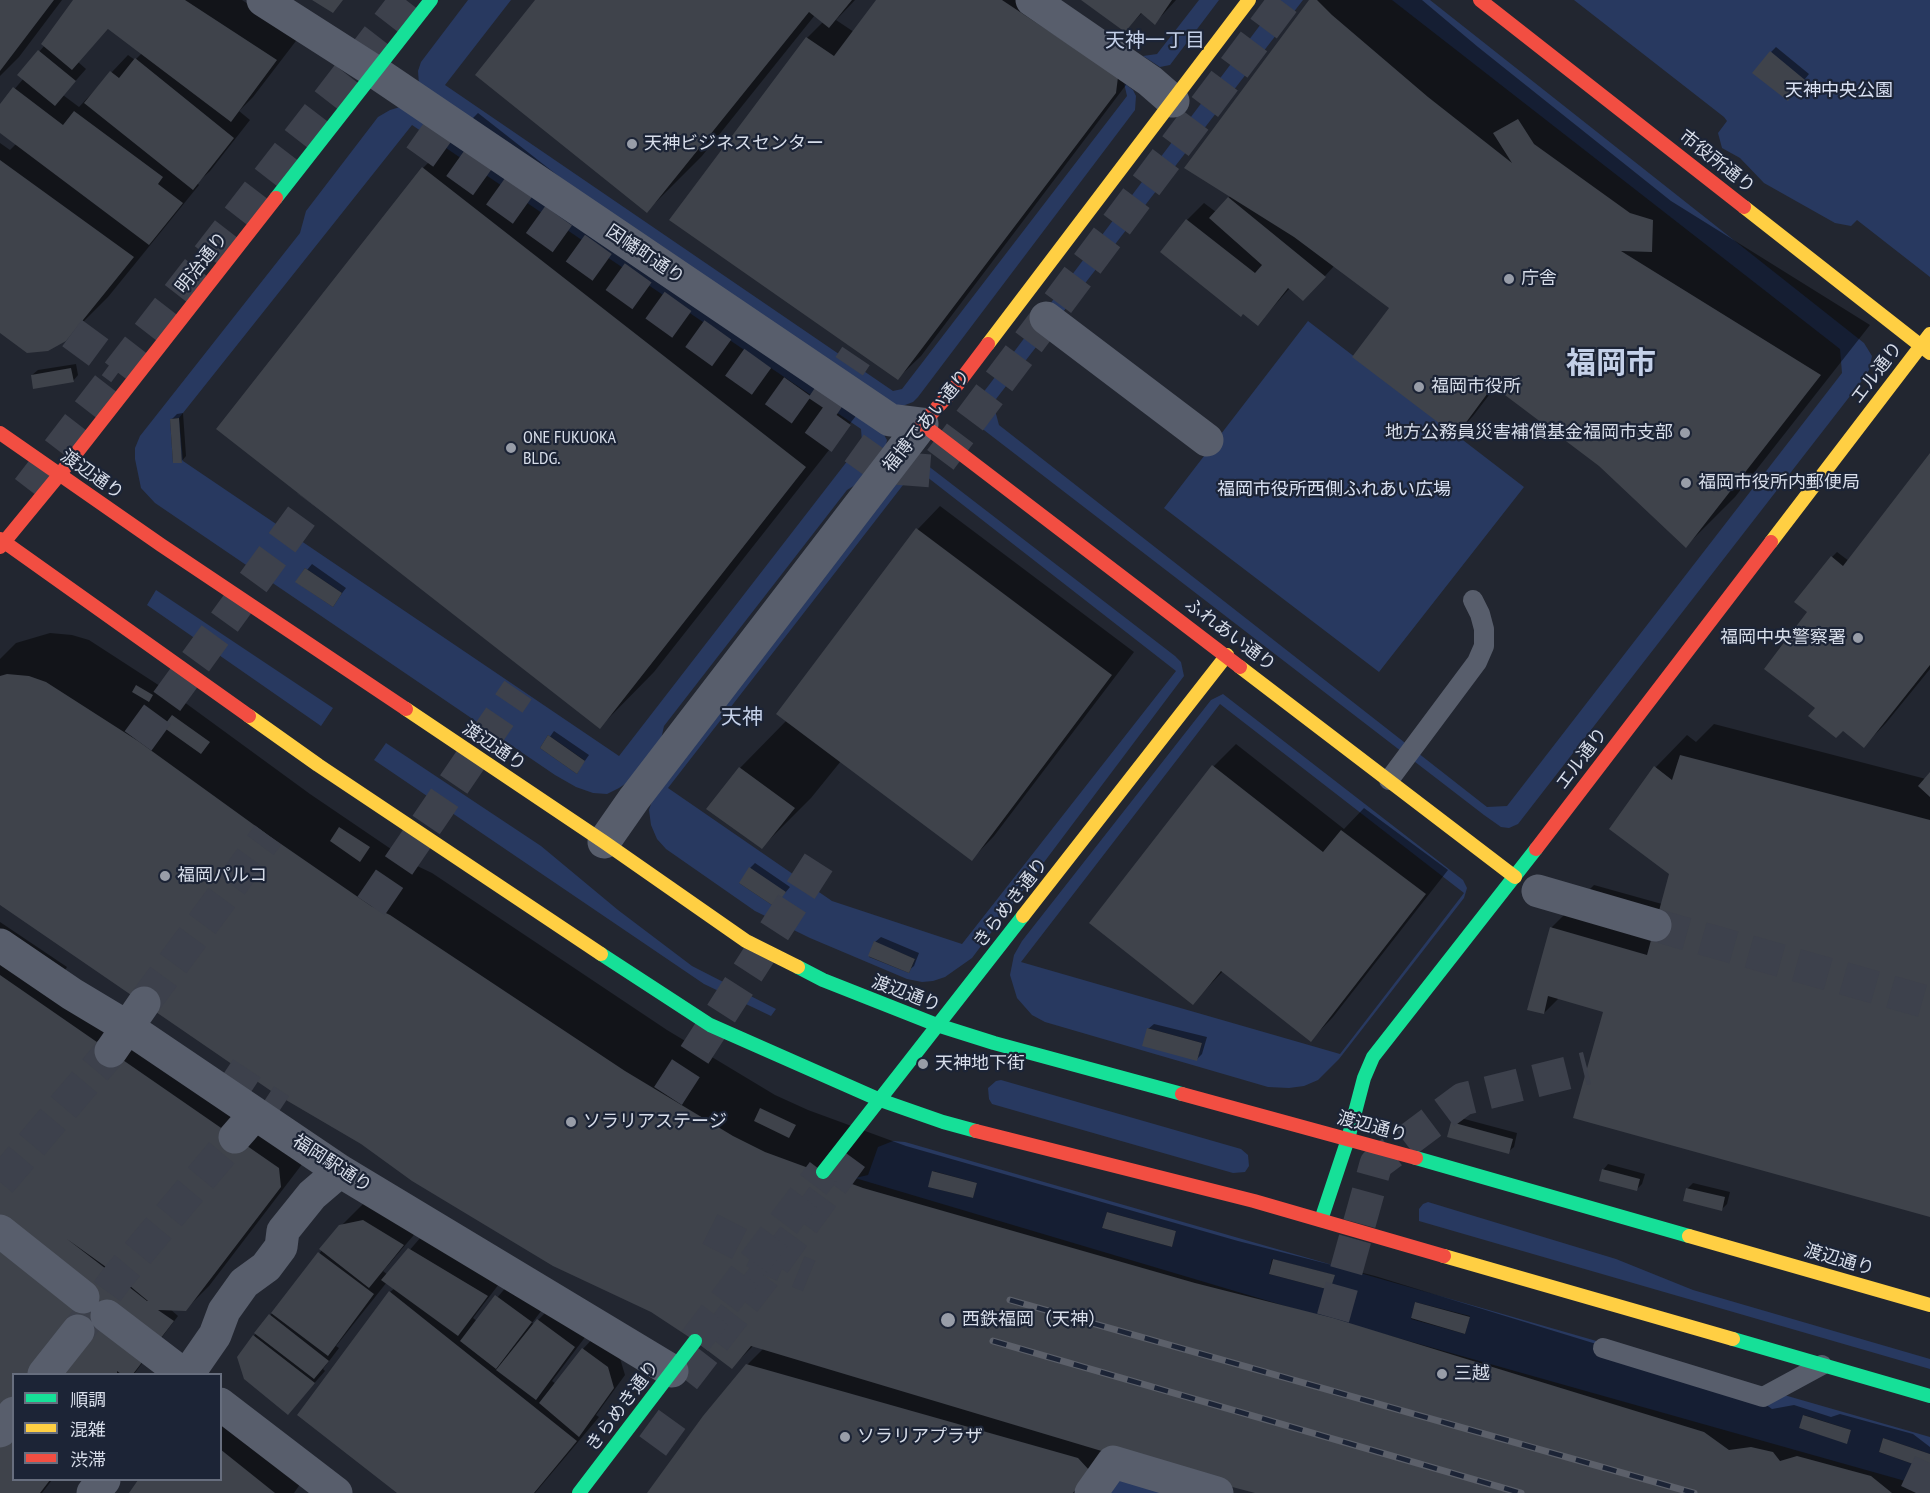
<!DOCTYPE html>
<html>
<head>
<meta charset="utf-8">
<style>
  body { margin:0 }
  #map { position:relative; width:1930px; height:1493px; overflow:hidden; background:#222630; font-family:"PT Sans Narrow","Noto Sans JP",sans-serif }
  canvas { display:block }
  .legend { position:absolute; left:12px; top:1373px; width:210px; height:108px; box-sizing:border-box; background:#1c2436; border:2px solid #676e7e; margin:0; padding:8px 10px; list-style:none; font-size:18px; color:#d7dde9 }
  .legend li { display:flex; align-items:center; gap:12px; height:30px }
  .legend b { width:30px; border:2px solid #676e7e }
</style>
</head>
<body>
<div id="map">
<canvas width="1930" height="1493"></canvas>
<ul class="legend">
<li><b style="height:8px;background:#16e098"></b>順調</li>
<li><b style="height:8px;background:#ffcf43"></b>混雑</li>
<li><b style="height:8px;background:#f24e42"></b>渋滞</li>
</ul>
</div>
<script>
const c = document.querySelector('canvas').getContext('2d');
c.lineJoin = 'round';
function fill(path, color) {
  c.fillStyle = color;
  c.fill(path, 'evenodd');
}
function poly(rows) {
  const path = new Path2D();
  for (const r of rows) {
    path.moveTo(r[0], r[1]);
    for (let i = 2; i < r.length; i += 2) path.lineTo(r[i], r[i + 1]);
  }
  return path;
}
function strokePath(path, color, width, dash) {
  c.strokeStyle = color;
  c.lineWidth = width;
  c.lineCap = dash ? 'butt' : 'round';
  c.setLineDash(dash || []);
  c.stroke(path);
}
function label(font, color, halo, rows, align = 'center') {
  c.font = font + ' "PT Sans Narrow","Noto Sans JP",sans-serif';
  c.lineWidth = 4.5;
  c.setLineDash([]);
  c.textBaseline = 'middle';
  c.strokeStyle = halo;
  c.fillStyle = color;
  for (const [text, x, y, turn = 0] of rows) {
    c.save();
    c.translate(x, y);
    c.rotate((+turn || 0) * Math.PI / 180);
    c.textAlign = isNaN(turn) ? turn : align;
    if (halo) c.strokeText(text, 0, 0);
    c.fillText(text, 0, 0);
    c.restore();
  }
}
fill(poly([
  [468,0,511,0,445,85,893,391,902,389,1127,96,1124,83,1133,90,1136,96,1135,110,918,397,913,402,897,408,419,85,418,71,421,62],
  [1199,0,1219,0,1170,65,1160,67,1143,56,1157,54],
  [1279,0,1303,0,993,403,999,425,1487,807,1507,806,1842,373,1840,349,1392,0,1430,0,1864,343,1872,356,1869,370,1864,378,1518,824,1509,828,1501,827,1484,815,980,427,972,412,975,403,989,385],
  [1574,0,1930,0,1930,277,1857,220,1851,226,1835,223,1764,183,1740,158,1722,148,1718,133,1727,121,1724,117],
  [400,107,880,428,887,440,885,450,865,479,847,490,664,726,660,744,637,776,619,788,607,794,593,793,576,787,555,775,155,503,141,488,135,459,135,448,140,436,300,233,306,211,378,117,390,110],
  [412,125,861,429,862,442,619,756,183,461,179,418],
  [178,418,182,463,173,463,170,419],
  [305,568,342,593,333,607,296,582],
  [548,735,584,760,577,774,540,748],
  [1308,321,1524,487,1379,672,1164,508],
  [914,460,927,465,1175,656,1181,662,1184,676,972,958,945,977,933,981,922,982,907,979,810,938,755,911,666,849,657,839,651,825,649,810,652,801],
  [922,473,1176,671,962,944,832,901,668,788,910,476],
  [739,883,785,892,775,907],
  [874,942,915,959,909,973,869,957],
  [156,590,333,708,321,726,147,605],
  [1223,694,1463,880,1467,888,1464,898,1339,1059,1318,1080,1304,1086,1289,1088,1268,1087,1045,1022,1032,1015,1017,998,1010,975,1014,955,1022,941,1211,700],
  [1220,704,1464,893,1340,1054,1021,962],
  [1147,1028,1202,1043,1197,1060],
  [386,743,541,846,618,910,692,966,776,1009,771,1016,704,984,374,760],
  [1001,1080,1241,1149,1248,1155,1249,1166,1245,1172,1233,1173,992,1104,989,1099,988,1088,996,1081],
  [893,1141,905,1142,1930,1437,1930,1454,1883,1438,1879,1452,1930,1470,1930,1488,1302,1311,855,1178,868,1175,878,1147],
  [933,1171,977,1183,973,1198,929,1187],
  [1107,1212,1176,1231,1172,1247,1102,1228],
  [1272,1259,1334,1275,1330,1290,1269,1274],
  [1415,1302,1470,1316,1465,1334,1411,1319],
  [1804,1415,1851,1430,1847,1443,1799,1428],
  [1428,1202,1616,1259,1693,1290,1930,1359,1930,1369,1419,1221,1419,1209,1423,1204],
  [1118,1469,1199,1493,1100,1493]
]), '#283960');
fill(poly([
  [0,0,62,0,19,57,0,76],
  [75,0,242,0,299,37,253,97,239,111,250,120,210,171,197,183,199,185,108,297,65,340,0,332,0,143,10,150,17,143,0,131,0,106,24,78,19,75,45,45],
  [109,28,142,53,135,60,128,55,79,107,63,95,86,69,78,62],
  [537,0,855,0,836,20,854,32,878,0,1058,0,1138,69,921,356,898,378,807,38,823,22,815,15,702,156,647,211],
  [1083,0,1176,0,1155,23,1143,12,1125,30],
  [1311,0,1422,0,1478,47,1671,201,1870,325,1735,497,1686,546,1600,465,1496,386,1473,416,1456,434,1392,308,1335,265,1314,288,1290,288,1258,324,1162,252,1187,220,1204,203,1216,212,1231,195],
  [1776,47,1809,74,1793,94,1771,52],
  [478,113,859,412,654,672,600,727,218,428,423,168],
  [76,364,78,375,73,381,32,375,38,370],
  [183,413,186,456,181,462,172,419,177,414],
  [1930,455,1930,669,1886,723,1864,746,1817,708,1817,602,1832,557,1837,552,1849,561],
  [940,506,1134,652,994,836,972,859,841,761,811,798,761,848,708,809,740,768,787,720,778,713,918,529],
  [312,564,346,588,333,605,298,581],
  [50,633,72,635,89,640,180,699,310,794,413,864,432,873,667,1030,775,1095,808,1110,906,1146,1238,1241,1375,1276,1746,1390,1772,1409,1794,1405,1831,1417,1840,1414,1913,1434,1930,1447,1930,1493,1259,1493,1146,1462,1086,1493,649,1493,747,1365,764,1348,754,1345,732,1367,652,1311,362,1143,0,904,0,659,16,643],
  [1714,724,1926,779,1930,774,1930,1216,1605,1011,1559,998,1544,1013,1529,1009,1552,927,1594,885,1662,904,1671,873,1611,829,1656,767,1687,735,1696,742],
  [554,731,589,755,577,772,542,748],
  [1236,744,1344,829,1364,808,1448,870,1333,1017,1311,1040,1223,971,1193,1003,1091,923,1214,766],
  [755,863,790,887,775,905,750,868],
  [0,922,67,967,60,978,303,1163,209,1286,186,1309,169,1308,178,1316,134,1374,14,1374,14,1480,52,1480,42,1493,0,1493],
  [881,937,919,953,914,966,908,971,875,942],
  [1154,1024,1207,1037,1202,1054,1197,1059,1148,1029],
  [1457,1117,1517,1133,1514,1147,1508,1152,1452,1122],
  [1608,1164,1645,1174,1642,1184,1637,1189,1603,1170],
  [1693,1183,1730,1192,1727,1204,1722,1209,1687,1189],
  [364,1203,425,1222,383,1271,388,1275,421,1237,499,1284,473,1318,477,1321,508,1285,542,1310,532,1323,534,1324,549,1309,586,1336,552,1381,556,1384,583,1349,594,1337,619,1355,625,1375,596,1415,599,1417,535,1493,400,1493,390,1292,395,1288,387,1282,336,1346,339,1348,323,1369,325,1371,288,1413,254,1336,341,1226],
  [220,1409,305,1477,294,1493,131,1493,140,1480,220,1480]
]), '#0007');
fill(poly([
  [0,0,54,0,0,71],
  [73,0,185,0,277,60,231,122,108,29,72,70,41,44],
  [312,0,343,0,333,13],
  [535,0,852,0,829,28,809,12,647,213,475,75],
  [876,0,1002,0,1118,77,1116,93,898,380,669,220,806,37,834,56],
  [1081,0,1172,0,1155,25,1141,13,1125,32],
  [1309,0,1317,0,1332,15,1428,97,1512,163,1493,133,1518,119,1534,144,1630,213,1653,220,1652,252,1621,251,1821,375,1686,548,1599,466,1493,386,1456,436,1352,357,1389,308,1294,237,1184,168],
  [38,50,76,81,55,106,17,75],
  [1770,51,1805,80,1788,101,1752,73],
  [135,58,234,138,193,190,84,103,110,71,119,78],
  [13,87,63,125,74,111,163,177,158,184,183,203,149,245,0,133,0,104],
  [0,160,134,257,66,341,48,351,27,353,0,333],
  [422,167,806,467,600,729,216,429],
  [1228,197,1326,277,1303,301,1288,288,1258,326,1243,314,1241,317,1160,252,1186,219,1255,273,1262,265,1209,218],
  [71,368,74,382,33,389,31,375],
  [179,418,182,463,173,463,170,419],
  [1930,453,1930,665,1864,748,1843,731,1836,738,1808,716,1815,708,1764,669,1807,612,1794,602,1831,556,1843,566],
  [916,528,1112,675,972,861,776,714],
  [305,568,342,593,333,607,295,582],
  [7,674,29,676,46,682,138,741,268,835,371,906,390,915,625,1071,733,1136,765,1152,863,1188,1195,1283,1333,1318,1704,1432,1729,1450,1751,1447,1773,1452,1780,1461,1797,1456,1871,1476,1892,1493,1255,1493,1145,1464,751,1346,732,1369,695,1341,651,1312,553,1266,412,1181,361,1144,274,1093,0,905,0,676],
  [136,685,153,695,149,702,132,692],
  [172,715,210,742,201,754,163,727],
  [548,735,585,761,577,774,540,748],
  [1680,755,1930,820,1930,1217,1573,1118,1603,1012,1548,996,1544,1014,1527,1010,1550,927,1647,955,1669,874,1609,829,1654,766,1672,780],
  [1212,765,1323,852,1341,830,1426,894,1311,1042,1221,971,1193,1005,1089,923],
  [739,767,795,808,762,849,706,809],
  [1930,772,1930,797,1918,786],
  [339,827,370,847,360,862,330,841],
  [749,867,786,892,775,907,739,883],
  [874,941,915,959,909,973,868,956],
  [0,975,279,1168,281,1187,186,1311,158,1310,174,1321,133,1374,121,1374,117,1371,117,1374,14,1374,14,1480,50,1480,40,1493,0,1493],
  [67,1239,106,1267,114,1275],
  [119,1279,130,1286,148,1301,147,1301],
  [1147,1028,1202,1043,1197,1061,1142,1046],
  [760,1108,796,1125,789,1138,754,1121],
  [1451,1122,1513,1139,1509,1154,1447,1137],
  [1602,1169,1640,1179,1637,1191,1599,1181],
  [932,1171,977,1183,973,1198,928,1187],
  [1686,1188,1725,1197,1722,1211,1683,1201],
  [1107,1212,1176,1231,1172,1247,1102,1228],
  [363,1220,404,1245,369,1288,319,1249,339,1225],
  [408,1248,488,1296,458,1336,381,1280],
  [318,1252,374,1294,328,1356,271,1313],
  [1273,1259,1335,1275,1330,1290,1269,1274],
  [389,1291,577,1441,534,1493,397,1493,297,1415],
  [495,1295,532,1322,496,1369,460,1341],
  [1415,1302,1470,1317,1465,1334,1411,1318],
  [269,1314,329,1361,314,1379,254,1333],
  [537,1319,575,1347,536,1400,496,1370],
  [253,1335,315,1383,288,1415,244,1379,237,1357],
  [582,1348,608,1367,614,1388,579,1437,539,1403],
  [746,1364,1078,1458,1090,1471,1073,1493,647,1493,703,1416],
  [1803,1415,1851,1430,1847,1444,1799,1428],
  [1883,1438,1930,1454,1930,1470,1879,1452],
  [220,1449,275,1493,129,1493,138,1480,220,1480]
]), '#3f434b');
strokePath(poly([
  [416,134,881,467,932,471,1285,0],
  [72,333,121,369],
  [822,407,856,356],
  [28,489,406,0],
  [138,741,311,503],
  [371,906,518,690],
  [1655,925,1930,1003],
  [144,1003,268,835],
  [224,1073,280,1110],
  [668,1096,824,854],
  [0,1182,111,1051],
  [710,1229,775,1262,809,1276],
  [1333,1318,1376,1164,1463,1099,1587,1068],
  [78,1331,117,1278,235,1137],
  [684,1379,775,1262,857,1150],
  [649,1423,678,1444],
  [1916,1493,1930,1463]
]), '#3d414c', 33, [33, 16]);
strokePath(poly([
  [695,1341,823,1172]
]), '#3d414c', 33, [33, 16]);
strokePath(poly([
  [1389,780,1477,662,1484,646,1484,629,1480,614,1473,600],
  [1603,1348,1763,1397,1822,1365]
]), '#585e6c', 20);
strokePath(poly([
  [263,0,374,71,890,420,922,424],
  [1032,0,1150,81,1173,101],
  [1046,318,1207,440],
  [604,842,634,799,922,424],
  [1538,891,1655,925],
  [0,945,72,994,127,1027,340,1171,672,1371],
  [111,1051,144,1003],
  [235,1137,255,1114],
  [0,1231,83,1297],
  [107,1316,183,1374],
  [44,1374,78,1331],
  [188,1374,215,1335,224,1311,244,1283,266,1267,281,1247,283,1231,312,1195,340,1171],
  [220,1404,336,1493],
  [0,1431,14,1413],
  [93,1493,104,1480],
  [1091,1493,1113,1462,1217,1493]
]), '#585e6c', 33);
strokePath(poly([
  [276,198,431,0],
  [601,954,710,1025,880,1100,943,1122,976,1131],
  [798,967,823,980,937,1025,994,1043,1182,1094],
  [1416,1158,1689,1236],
  [823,1172,1023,916],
  [1321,1220,1348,1139,1364,1078,1373,1057,1536,849],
  [1733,1339,1930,1396],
  [579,1493,695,1341]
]), '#16e098', 14);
strokePath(poly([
  [1744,207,1930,353],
  [988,344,1249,0],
  [1771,542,1930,334],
  [1240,667,1515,877],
  [406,709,604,842,746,941,798,967],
  [249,716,318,765,601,954],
  [1023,916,1227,655],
  [1689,1236,1930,1305],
  [1444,1256,1733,1339]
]), '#ffcf43', 14);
strokePath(poly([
  [1480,0,1744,207],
  [988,344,954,389,922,424,1240,667],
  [0,433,161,545,406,709],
  [0,539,249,716],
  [0,547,60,474,276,198],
  [1536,849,1771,542],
  [1182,1094,1416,1158],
  [976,1131,1254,1201,1444,1256]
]), '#f24e42', 14);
const rail = poly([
  [1010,1300,1694,1493],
  [993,1341,1521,1493]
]);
strokePath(rail, '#5c606a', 7);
strokePath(rail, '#1c2436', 4.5, [14]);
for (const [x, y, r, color] of [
  [632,144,6,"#989da8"],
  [1509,279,6,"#989da8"],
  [1419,387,6,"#989da8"],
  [1685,433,6,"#989da8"],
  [511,448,6,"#989da8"],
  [1686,483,6,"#989da8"],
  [1858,638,6,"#989da8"],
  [165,876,6,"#989da8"],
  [923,1064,6,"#989da8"],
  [571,1122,6,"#989da8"],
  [948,1320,8,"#989da8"],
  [1442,1374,6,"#989da8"],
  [845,1437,6,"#989da8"]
]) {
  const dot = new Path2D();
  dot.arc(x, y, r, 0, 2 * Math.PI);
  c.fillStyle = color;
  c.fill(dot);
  strokePath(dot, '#1c2436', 2);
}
label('18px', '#d9e1f3', '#1c2436', [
  ["天神中央公園",1839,91],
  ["福岡市役所西側ふれあい広場",1334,490]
]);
label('18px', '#d7dde9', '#1c2436', [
  ["天神ビジネスセンター",644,144],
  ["庁舎",1521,279],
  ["福岡市役所",1431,387],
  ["地方公務員災害補償基金福岡市支部",1673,433,"right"],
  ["ONE FUKUOKA",523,438],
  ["BLDG.",523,459],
  ["福岡市役所内郵便局",1698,483],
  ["福岡中央警察署",1846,638,"right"],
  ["福岡パルコ",177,876],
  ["天神地下街",935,1064],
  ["ソラリアステージ",583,1122],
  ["西鉄福岡（天神）",962,1320],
  ["三越",1454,1374],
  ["ソラリアプラザ",857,1437]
], 'left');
label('18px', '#d7dde9', '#1c2436', [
  ["市役所通り",1717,162,38],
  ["因幡町通り",645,255,34],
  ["明治通り",202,263,-52],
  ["エル通り",1877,373,-53],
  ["福博であい通り",927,421,-51],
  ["渡辺通り",92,475,35],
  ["ふれあい通り",1230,635,37],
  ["渡辺通り",494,747,34],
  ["エル通り",1582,759,-53],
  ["きらめき通り",1011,903,-52],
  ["渡辺通り",906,994,21],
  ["渡辺通り",1372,1127,15],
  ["福岡駅通り",332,1164,33],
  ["渡辺通り",1839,1260,16],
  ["きらめき通り",623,1406,-53]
]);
label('20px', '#c4d0e8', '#1c2436', [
  ["天神一丁目",1155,41]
]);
label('21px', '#c4d0e8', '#1c2436', [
  ["天神",742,718]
]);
label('bold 30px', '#c4d0e8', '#1c2436', [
  ["福岡市",1611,364]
]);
</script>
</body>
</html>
